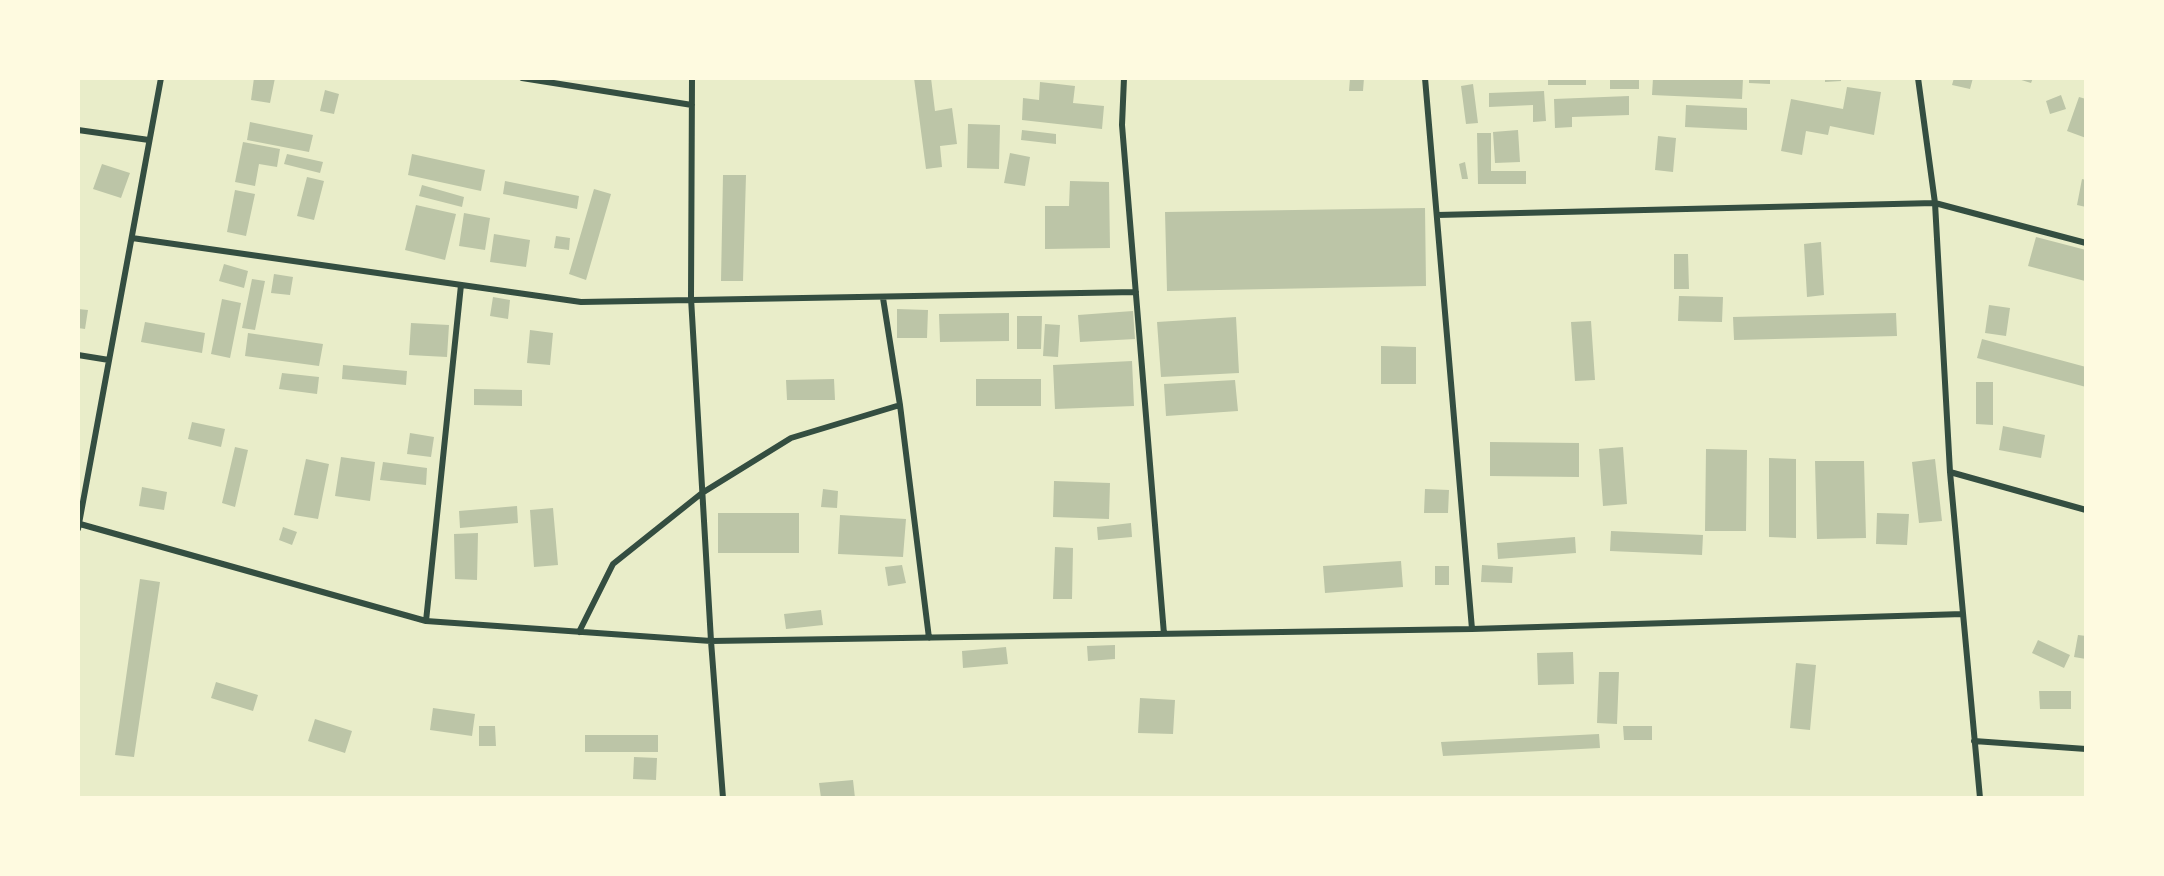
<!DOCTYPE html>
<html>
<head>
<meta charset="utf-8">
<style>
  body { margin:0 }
  #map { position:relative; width:2164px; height:876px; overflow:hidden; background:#e9edc9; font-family:Cabin,sans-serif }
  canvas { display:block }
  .frame { position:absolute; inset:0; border:80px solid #fefae0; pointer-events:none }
</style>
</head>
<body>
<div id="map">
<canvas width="2164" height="876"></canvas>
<div class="frame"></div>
</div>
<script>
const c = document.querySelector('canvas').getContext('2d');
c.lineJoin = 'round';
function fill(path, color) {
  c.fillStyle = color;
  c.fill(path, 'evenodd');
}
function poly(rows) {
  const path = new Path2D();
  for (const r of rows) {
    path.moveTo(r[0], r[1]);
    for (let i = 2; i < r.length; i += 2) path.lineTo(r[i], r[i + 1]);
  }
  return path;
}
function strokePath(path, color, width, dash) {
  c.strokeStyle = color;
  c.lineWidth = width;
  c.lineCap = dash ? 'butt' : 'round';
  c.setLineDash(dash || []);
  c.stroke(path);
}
fill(poly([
  [254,78,275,78,270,103,251,100],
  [914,78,931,78,935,111,952,108,957,144,940,146,942,167,926,169],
  [1350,78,1364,78,1363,91,1349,91],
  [1548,78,1586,78,1586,85,1548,85],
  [1610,78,1639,78,1639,89,1610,89],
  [1653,78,1743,78,1742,99,1652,95],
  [1749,78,1770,78,1770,84,1749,83],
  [1825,78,1841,78,1841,81,1825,82],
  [1954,78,1973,78,1970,89,1952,85],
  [2015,78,2033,78,2031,83],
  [1040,82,1075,86,1073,103,1104,106,1102,129,1022,120,1023,98,1039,100],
  [1473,84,1478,123,1466,124,1461,86],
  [1847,87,1881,92,1874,135,1830,126,1828,135,1806,131,1802,155,1781,151,1791,99,1843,109],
  [325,90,339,94,334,114,320,111],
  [1544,91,1546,121,1533,122,1533,105,1489,107,1489,93],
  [2061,95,2066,109,2050,114,2046,101],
  [1629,96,1629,115,1572,117,1572,127,1555,128,1554,99],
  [2079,97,2086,99,2086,138,2067,131],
  [1686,105,1747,108,1747,130,1685,127],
  [250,122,313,135,309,152,247,140],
  [968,124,1000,125,999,169,967,168],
  [1022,130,1056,134,1056,144,1021,140],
  [1518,130,1520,162,1495,163,1493,132],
  [1477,133,1491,133,1491,171,1526,171,1526,184,1478,184],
  [1658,136,1676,138,1673,172,1655,170],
  [243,142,280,149,277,167,259,164,255,186,235,182],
  [1010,153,1030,157,1025,186,1004,183],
  [287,154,323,162,320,173,284,164],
  [412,154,485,170,481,191,408,175],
  [1465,162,1468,179,1462,179,1459,164],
  [102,164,130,173,121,198,93,189],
  [723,175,746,175,743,281,721,281],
  [307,177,324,181,314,220,297,216],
  [2082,179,2086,180,2086,207,2077,205],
  [505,181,579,196,577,209,503,194],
  [1070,181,1109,182,1110,248,1045,249,1045,206,1069,206],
  [422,185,464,197,462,207,419,196],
  [594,189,611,194,586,280,569,274],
  [235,190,255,194,246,236,227,232],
  [416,205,456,214,445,260,405,250],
  [1425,208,1426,286,1167,291,1165,212],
  [464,213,490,218,485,250,459,246],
  [494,234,530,240,526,267,490,262],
  [556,236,570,238,569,250,554,248],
  [2036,237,2086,250,2085,281,2028,266],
  [1821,242,1824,295,1807,297,1804,244],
  [1674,254,1688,254,1689,289,1674,289],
  [224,264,248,271,244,288,219,281],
  [274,274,293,277,290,295,271,293],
  [252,279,265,281,255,330,242,328],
  [1679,296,1723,297,1722,322,1678,321],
  [493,297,510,300,508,319,490,316],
  [222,299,241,303,230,358,211,354],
  [1989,305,2010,308,2006,336,1985,333],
  [78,309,88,310,85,329,78,328],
  [897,309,928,310,927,338,897,338],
  [1133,311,1135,339,1080,342,1078,315],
  [1009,313,1009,341,940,342,939,314],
  [1896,313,1897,336,1734,340,1733,317],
  [1017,316,1042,316,1041,349,1017,349],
  [1236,317,1239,373,1161,377,1157,322],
  [1591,321,1595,380,1575,381,1571,322],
  [145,322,205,333,202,353,141,342],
  [411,323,449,325,447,357,409,355],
  [1045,324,1060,325,1058,357,1043,356],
  [530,330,553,333,550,365,527,363],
  [248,333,323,344,319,366,245,356],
  [1982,339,2086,367,2086,387,1977,358],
  [1381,346,1416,347,1416,384,1381,384],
  [1132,361,1134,406,1055,409,1053,365],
  [343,365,407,371,406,385,342,379],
  [282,373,319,377,317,394,279,389],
  [834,379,835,400,787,400,786,380],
  [976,379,1041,379,1041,406,976,406],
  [1235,380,1238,411,1166,416,1164,384],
  [1976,382,1993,382,1993,425,1976,424],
  [474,389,522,390,522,406,474,405],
  [192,422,225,429,221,447,188,439],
  [2003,426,2045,435,2041,458,1999,450],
  [410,433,434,437,431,457,407,454],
  [1490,442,1579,443,1579,477,1490,476],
  [235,447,248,450,235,507,222,503],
  [1623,447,1627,504,1603,506,1599,449],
  [1706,449,1747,450,1746,531,1705,531],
  [341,457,375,462,370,501,335,496],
  [1769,458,1796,459,1796,538,1769,537],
  [306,459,329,464,318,519,294,515],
  [1935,459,1942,521,1919,523,1912,462],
  [1815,461,1864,461,1866,538,1817,539],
  [383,462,427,468,426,485,380,480],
  [1054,481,1110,483,1109,519,1053,517],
  [142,487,167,492,164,510,139,506],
  [823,489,838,491,837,508,821,507],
  [1425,489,1449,490,1448,513,1424,513],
  [517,506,518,523,460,528,459,511],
  [553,508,558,565,534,567,530,510],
  [718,513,799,513,799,553,718,553],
  [1877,513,1909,514,1907,545,1876,544],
  [840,515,906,519,903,557,838,554],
  [1131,523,1132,537,1098,540,1097,527],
  [283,527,297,532,292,545,279,540],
  [1611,531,1703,535,1702,555,1610,551],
  [478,533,477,580,455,579,454,534],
  [1575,537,1576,553,1498,559,1497,543],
  [1055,547,1073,548,1072,599,1053,599],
  [1401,561,1403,587,1325,593,1323,566],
  [902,565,906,583,888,586,885,567],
  [1482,565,1513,567,1512,583,1481,582],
  [1435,566,1449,566,1449,585,1435,585],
  [140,579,160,582,134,757,115,755],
  [821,610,823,625,786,629,784,614],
  [2078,635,2086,636,2086,659,2074,657],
  [2038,640,2070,655,2064,668,2032,653],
  [1115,645,1115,659,1088,661,1087,646],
  [1006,647,1008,664,963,668,962,651],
  [1573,652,1574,684,1538,685,1537,653],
  [1796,663,1816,665,1810,730,1790,728],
  [1599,672,1619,672,1617,724,1597,723],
  [216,682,258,695,253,711,211,698],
  [2039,691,2071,691,2071,709,2040,709],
  [1140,698,1175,700,1173,734,1138,733],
  [433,708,475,714,472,736,430,730],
  [315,719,352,731,345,753,308,741],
  [479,726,495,726,496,746,479,746],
  [1623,726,1652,726,1652,740,1624,740],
  [1599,734,1600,748,1443,756,1441,742],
  [585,735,658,735,658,752,585,752],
  [634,757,657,758,656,780,633,779],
  [853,780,855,798,821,798,819,783]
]), '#bcc5a7');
strokePath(poly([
  [522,78,692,105],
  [692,78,691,298,711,641,723,798],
  [1124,78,1122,125,1164,634],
  [1425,78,1472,629],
  [1918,78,1935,203,1950,472,1980,798],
  [78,130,149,140],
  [1437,215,1935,203,2086,243],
  [132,238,581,302,1136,292],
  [883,298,900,405,929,638],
  [78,355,109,360],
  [1950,472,2086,510],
  [80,524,426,621,711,641,1472,629,1963,614],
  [78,529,161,78],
  [426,621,461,285],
  [579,632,613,564,702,493,791,438,900,405],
  [1974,741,2086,749]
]), '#344e41', 6);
</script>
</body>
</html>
